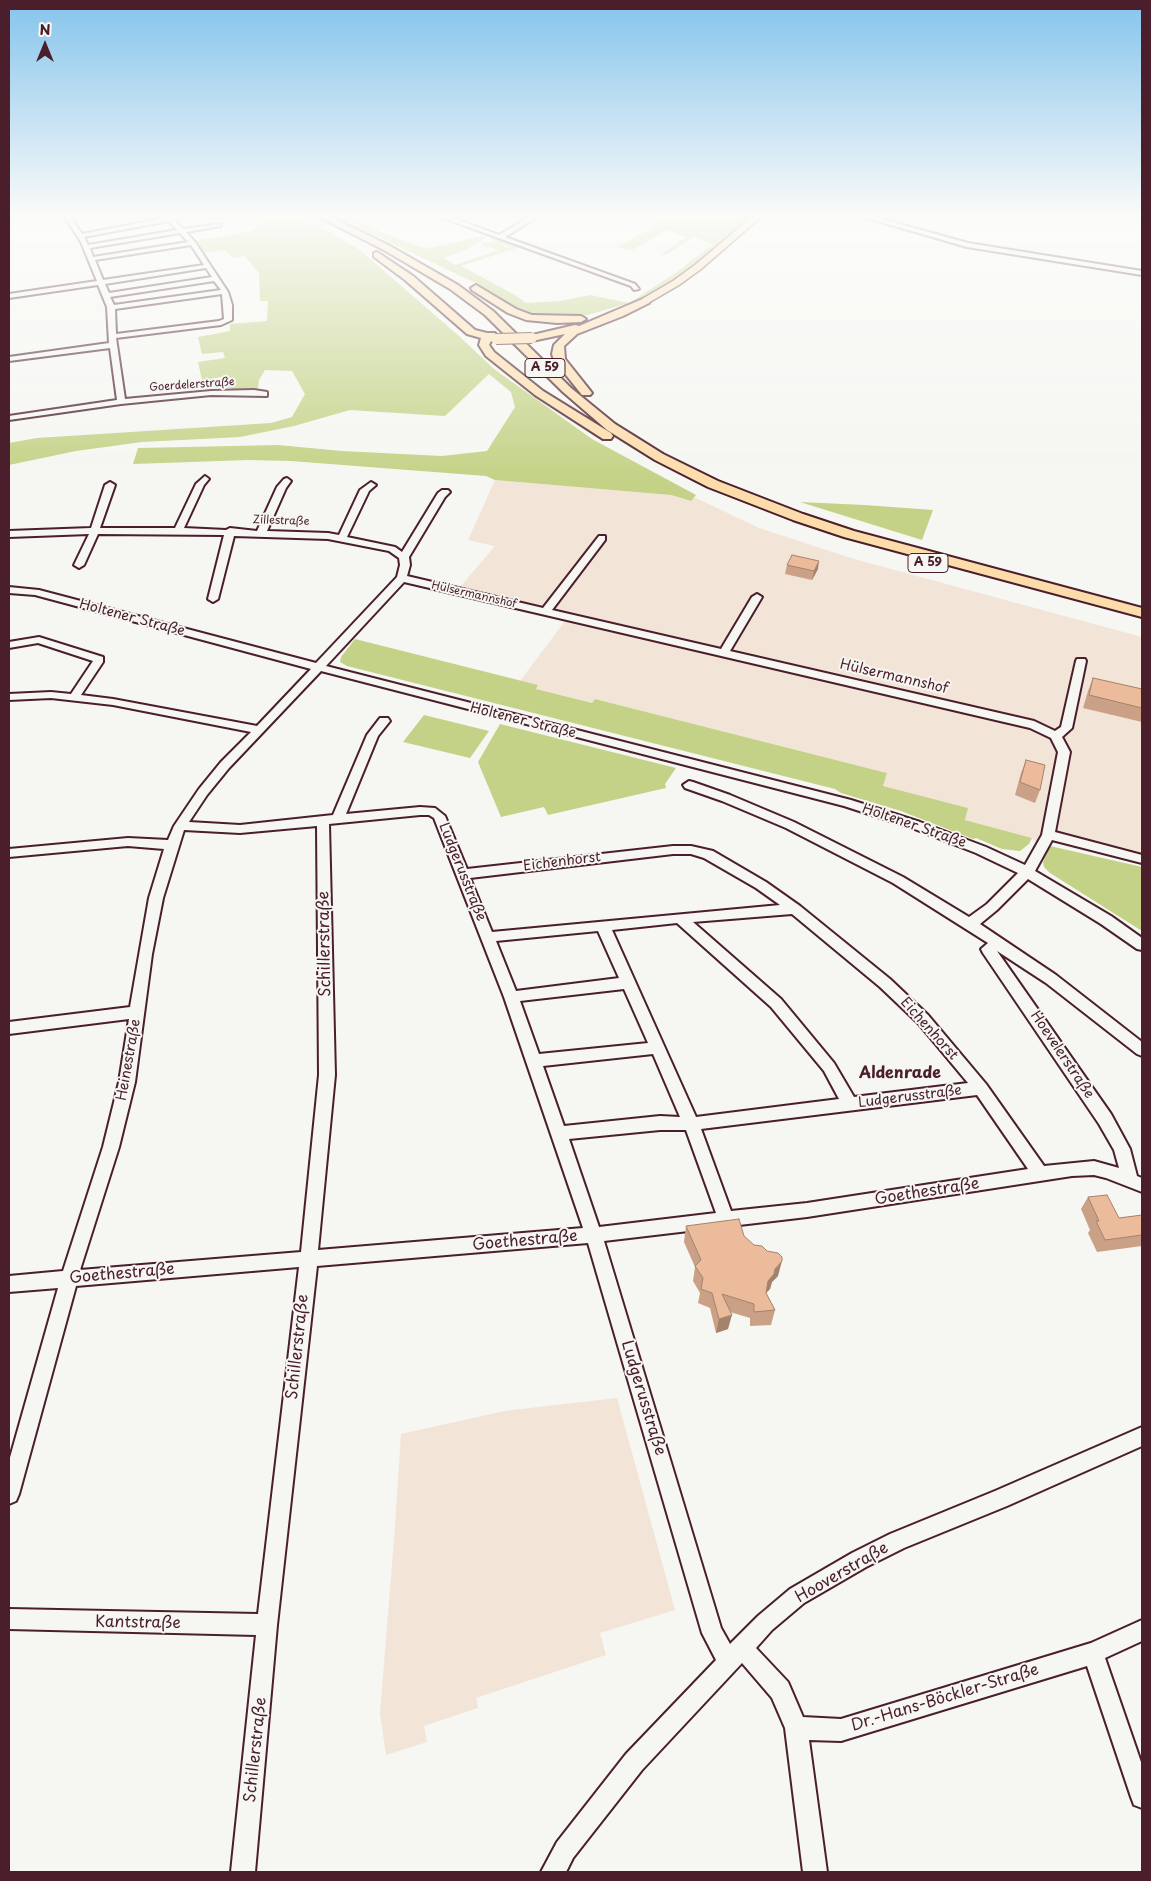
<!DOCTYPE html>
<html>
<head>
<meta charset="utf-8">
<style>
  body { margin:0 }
  #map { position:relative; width:1151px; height:1881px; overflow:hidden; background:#f6f6f2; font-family:"Playpen Sans",sans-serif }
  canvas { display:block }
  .frame { position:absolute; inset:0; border:10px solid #4a1f2b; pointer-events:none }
  .north { position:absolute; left:20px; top:20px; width:50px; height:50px; -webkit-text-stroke:4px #f6f6f2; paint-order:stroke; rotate:0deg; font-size:14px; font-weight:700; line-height:20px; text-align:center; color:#4a1f2b }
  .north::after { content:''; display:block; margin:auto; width:18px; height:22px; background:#4a1f2b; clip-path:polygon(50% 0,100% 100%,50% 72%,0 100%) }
</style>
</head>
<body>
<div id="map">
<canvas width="1151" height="1881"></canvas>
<div class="frame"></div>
<div class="north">N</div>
</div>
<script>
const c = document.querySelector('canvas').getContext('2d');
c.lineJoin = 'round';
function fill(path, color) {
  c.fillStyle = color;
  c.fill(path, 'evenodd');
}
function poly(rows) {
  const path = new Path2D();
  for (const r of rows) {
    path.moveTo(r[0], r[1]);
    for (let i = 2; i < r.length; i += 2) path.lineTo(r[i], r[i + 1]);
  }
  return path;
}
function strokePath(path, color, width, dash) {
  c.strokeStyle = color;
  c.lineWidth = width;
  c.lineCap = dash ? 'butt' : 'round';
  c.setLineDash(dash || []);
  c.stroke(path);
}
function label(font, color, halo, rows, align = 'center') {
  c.font = font + ' "Playpen Sans",sans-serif';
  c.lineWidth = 4;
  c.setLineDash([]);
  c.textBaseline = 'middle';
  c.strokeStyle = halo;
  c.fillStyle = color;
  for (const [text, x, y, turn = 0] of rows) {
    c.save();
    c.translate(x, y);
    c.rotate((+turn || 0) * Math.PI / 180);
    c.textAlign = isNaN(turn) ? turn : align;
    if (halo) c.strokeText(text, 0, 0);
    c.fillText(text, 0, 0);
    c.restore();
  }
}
fill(poly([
  [495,480,671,495,690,501,694,497,759,528,854,559,1142,637,1142,861,1052,840,1038,844,1032,838,965,820,968,808,883,786,887,773,595,699,592,703,536,689,538,685,520,681,565,621,478,601,485,592,460,587,495,546,468,540],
  [617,1398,675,1610,600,1633,606,1655,476,1698,478,1708,424,1726,427,1742,386,1755,380,1713,394,1540,401,1434,504,1411]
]), '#f3e4d8');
fill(poly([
  [242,216,292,216,332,233,360,250,459,336,494,369,592,439,696,495,691,501,671,495,495,480,486,476,291,461,248,460,133,464,138,448,278,445,342,451,442,456,487,451,515,407,511,392,489,374,445,416,350,410,294,426,240,437,142,442,76,451,9,465,9,443,37,438,271,423,292,417,305,394,292,371,265,370,259,380,258,388,237,390,224,387,222,377,202,380,198,362,225,358,223,352,202,354,198,337,230,331,230,324,267,321,268,301,260,301,259,273,245,256,233,258,225,250,203,253,194,241,248,232,257,228,259,224],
  [334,216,348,216,388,235,428,249,481,236,486,238,467,249,444,258,455,265,499,250,481,245,485,242,498,243,506,247,505,248,510,247,489,239,495,237,523,246,461,266,515,295,526,303,560,301,590,295,629,303,677,272,713,244,693,237,667,254,660,255,686,237,668,230,632,250,616,247,658,225,634,216,749,216,719,244,682,274,642,299,629,303,588,315,561,317,536,315,517,310,482,286],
  [800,502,864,505,933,510,922,540],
  [355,639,538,685,536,689,592,703,595,699,887,773,883,786,968,808,965,820,1032,838,1029,844,1020,851,1002,849,976,838,973,839,901,811,841,793,835,789,347,666,340,662,341,657],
  [424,715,489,731,470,758,403,742],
  [500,724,676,768,665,784,666,788,548,815,544,807,501,817,478,762],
  [1050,846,1142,867,1142,931,1050,873,1044,867,1043,862]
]), '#c3d286');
const minor = poly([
  [64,216,70,216,82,234,176,216,191,216,175,220,183,229,221,224,221,226,186,232,195,242,228,292,232,305,232,320,221,325,116,338,125,399,211,391,254,390,267,392,267,396,211,395,121,404,9,420,9,416,117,400,110,348,9,361,9,357,109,343,107,307,98,285,9,298,9,294,97,281,81,242,64,216],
  [169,221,177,230,88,245,84,237,169,221],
  [180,233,188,242,93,257,90,248,180,233],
  [191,245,204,265,103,280,95,260,191,245],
  [206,268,212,277,109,293,105,284,206,268],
  [214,281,221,290,114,305,110,297,214,281],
  [222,294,224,319,219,321,116,334,115,309,222,294],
  [438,216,448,216,499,235,531,216,539,216,505,237,635,284,639,289,634,290,631,286,438,216],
  [860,216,871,216,968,243,1142,271,1142,275,967,247,860,216],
  [205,476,209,479,204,485,184,528,226,530,230,528,257,531,277,487,284,479,287,478,291,481,286,488,267,531,328,533,339,535,360,490,371,482,376,485,369,491,347,537,395,547,402,552,438,493,442,490,448,490,450,492,445,497,409,557,410,565,407,576,543,608,599,536,605,536,605,540,552,610,721,649,752,597,757,594,762,597,730,651,1034,721,1055,731,1061,727,1076,661,1077,659,1085,659,1086,661,1072,728,1062,737,1070,752,1055,832,1142,855,1142,863,1052,840,1035,871,1111,916,1142,938,1142,950,1137,949,1101,924,1028,879,997,910,980,924,1056,975,1142,1042,1142,1056,1137,1054,1046,983,997,951,1111,1114,1130,1149,1137,1176,1142,1178,1142,1192,1106,1178,1094,1175,1072,1176,807,1217,604,1241,721,1628,730,1644,758,1616,790,1589,852,1553,890,1534,995,1491,1142,1427,1142,1446,1007,1506,904,1548,866,1567,804,1603,772,1630,756,1648,788,1682,803,1717,841,1719,1091,1643,1142,1620,1142,1641,1105,1658,1142,1765,1142,1808,1134,1805,1131,1797,1087,1666,841,1741,809,1740,827,1872,803,1872,785,1728,772,1698,742,1663,642,1770,573,1858,566,1872,541,1872,557,1842,626,1754,716,1660,702,1633,588,1243,317,1266,277,1625,255,1872,231,1872,256,1635,9,1629,9,1609,258,1614,299,1267,76,1286,19,1494,16,1501,9,1504,9,1461,58,1288,9,1292,9,1276,63,1271,103,1147,119,1082,129,1019,9,1034,9,1022,130,1007,149,898,164,849,128,846,9,857,9,849,128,838,168,840,174,826,199,789,221,762,251,732,113,705,51,698,9,700,9,694,51,692,71,694,93,661,38,643,9,648,9,642,39,637,103,657,103,662,81,695,113,699,257,726,311,669,35,595,9,593,9,587,39,590,316,663,397,577,400,565,399,558,389,551,328,539,234,536,218,599,213,602,208,599,224,535,98,534,84,565,79,568,74,565,89,534,9,537,9,531,91,528,105,485,110,482,115,485,100,528,175,528,196,484,205,476],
  [404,582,1030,728,1051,738,1058,752,1042,835,1025,865,986,847,920,822,851,800,326,666,404,582],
  [321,671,844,806,912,828,976,853,1018,873,987,904,969,917,903,877,794,822,730,795,693,782,689,781,683,785,685,788,722,801,786,828,893,883,988,943,981,949,983,953,1099,1124,1114,1150,1119,1168,1094,1161,1044,1166,986,1084,928,1015,890,979,800,906,766,882,713,851,691,846,673,846,467,869,445,816,435,808,420,807,346,814,378,736,390,721,388,718,380,718,367,735,333,815,240,825,189,822,207,795,229,768,321,671],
  [420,815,429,815,434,818,504,997,583,1228,318,1250,335,1075,329,824,420,815],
  [317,826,319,1075,301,1252,80,1270,119,1147,135,1082,152,954,163,898,184,830,240,833,317,826],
  [673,854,691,854,704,858,756,888,780,905,492,932,470,878,673,854],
  [792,914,880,987,918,1023,968,1083,854,1097,834,1063,781,999,693,922,792,914],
  [677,923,771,1007,824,1071,839,1099,696,1117,612,930,677,923],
  [598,931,619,978,516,991,496,941,598,931],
  [624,989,648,1043,539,1054,520,1001,624,989],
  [653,1054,680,1117,660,1116,564,1126,543,1066,653,1054],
  [977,1095,1028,1169,807,1203,731,1211,701,1129,977,1095],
  [660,1130,686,1130,716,1213,599,1227,569,1139,660,1130]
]);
const major = poly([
  [753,216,762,216,701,269,679,285,648,303,642,303,642,299,673,281,695,265,753,216]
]);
const highway = poly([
  [317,216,329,216,390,246,458,285,493,311,571,388,615,424,663,454,718,481,803,514,854,531,1142,608,1142,617,844,537,793,520,708,487,655,460,607,430,563,392,485,315,450,289,384,250,317,216],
  [377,252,413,276,475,330,487,333,495,333,496,336,500,337,501,339,500,341,491,341,489,345,494,352,543,391,611,433,613,436,611,439,603,439,535,395,486,356,479,345,481,338,467,334,405,280,374,257,374,253,377,252],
  [476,285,516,309,532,315,581,316,586,319,581,322,557,323,526,320,508,313,472,290,471,288,476,285],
  [645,298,650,301,649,303,623,316,577,334,564,346,565,359,592,393,590,395,582,395,554,360,552,354,554,345,565,334,532,341,527,338,528,336,575,325,579,326,645,298]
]);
strokePath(minor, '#4a1f2b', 4);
strokePath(major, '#4a1f2b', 3);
strokePath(highway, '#4a1f2b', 4);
fill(minor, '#f6f6f2');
fill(major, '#fddcac');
fill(highway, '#fddcac');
const highwayBridge = poly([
  [496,339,532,338]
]);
strokePath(highwayBridge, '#4a1f2b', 12, []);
strokePath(highwayBridge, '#fddcac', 10);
fill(poly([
  [787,565,818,569,812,580,785,574],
  [1093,678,1142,689,1142,722,1083,708,1088,691],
  [1026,760,1040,790,1035,803,1015,795,1021,773],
  [1088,1197,1119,1218,1142,1215,1142,1246,1097,1252,1088,1233,1090,1230,1081,1209],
  [686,1226,744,1236,778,1276,772,1282,770,1289,766,1293,775,1310,771,1325,750,1326,750,1318,730,1312,728,1329,716,1333,710,1308,698,1303,700,1293,693,1281,695,1267,684,1242]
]), '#caa186');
fill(poly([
  [819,561,818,569,812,580,814,571],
  [782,1261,778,1276,772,1282,770,1289,764,1295,768,1281,775,1269],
  [732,1315,728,1329,716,1333,719,1319]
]), '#a4836d');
const building = poly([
  [792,555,819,561,814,571,787,565,792,555],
  [1093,678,1142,689,1142,708,1089,695,1093,678],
  [1026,760,1045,765,1040,790,1020,782,1026,760],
  [1107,1195,1119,1218,1142,1215,1142,1235,1105,1240,1096,1221,1099,1221,1088,1197,1107,1195],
  [739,1219,744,1236,754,1245,762,1246,767,1251,778,1253,782,1257,782,1261,775,1269,774,1274,768,1281,766,1293,775,1310,754,1312,754,1304,722,1294,732,1315,719,1319,712,1293,701,1289,703,1278,695,1266,701,1260,686,1226,739,1219]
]);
fill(building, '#ebbb9c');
strokePath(building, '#a4836d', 1);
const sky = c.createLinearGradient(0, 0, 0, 480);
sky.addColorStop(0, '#85c4ec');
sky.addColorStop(0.45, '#fbfbf9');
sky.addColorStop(1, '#fbfbf900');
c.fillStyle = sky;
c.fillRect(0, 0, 1151, 480);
label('11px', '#4a1f2b', '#f6f6f2', [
  ["Goerdelerstraße",192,385,-4],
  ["Zillestraße",281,521,2],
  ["Hülsermannshof",474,595,13]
]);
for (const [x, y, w] of [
  [545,368,40],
  [928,563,40]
]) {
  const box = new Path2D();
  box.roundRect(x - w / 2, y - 9.5, w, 19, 4);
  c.fillStyle = '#f6f6f2';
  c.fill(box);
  strokePath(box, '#4a1f2b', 1);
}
label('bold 12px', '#4a1f2b', null, [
  ["A 59",545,368],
  ["A 59",928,563]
]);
label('14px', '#4a1f2b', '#f6f6f2', [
  ["Holtener Straße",132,618,15],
  ["Hülsermannshof",894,677,13],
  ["Holtener Straße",523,721,14],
  ["Holtener Straße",914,826,19],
  ["Eichenhorst",562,862,-7],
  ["Ludgerusstraße",462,872,68],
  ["Eichenhorst",929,1029,48],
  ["Hoevelerstraße",1062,1055,56],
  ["Heinestraße",129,1060,-80],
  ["Ludgerusstraße",910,1097,-7]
]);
label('16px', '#4a1f2b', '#f6f6f2', [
  ["Schillerstraße",325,944,-91],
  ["Goethestraße",927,1192,-9],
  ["Goethestraße",525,1241,-5],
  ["Goethestraße",122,1274,-5],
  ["Schillerstraße",298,1347,-84],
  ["Ludgerusstraße",643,1398,73],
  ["Hooverstraße",842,1573,-30],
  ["Kantstraße",138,1623,1],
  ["Dr.-Hans-Böckler-Straße",945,1698,-17],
  ["Schillerstraße",256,1750,-84]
]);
label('bold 16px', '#4a1f2b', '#f6f6f2', [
  ["Aldenrade",900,1074]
]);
</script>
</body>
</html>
